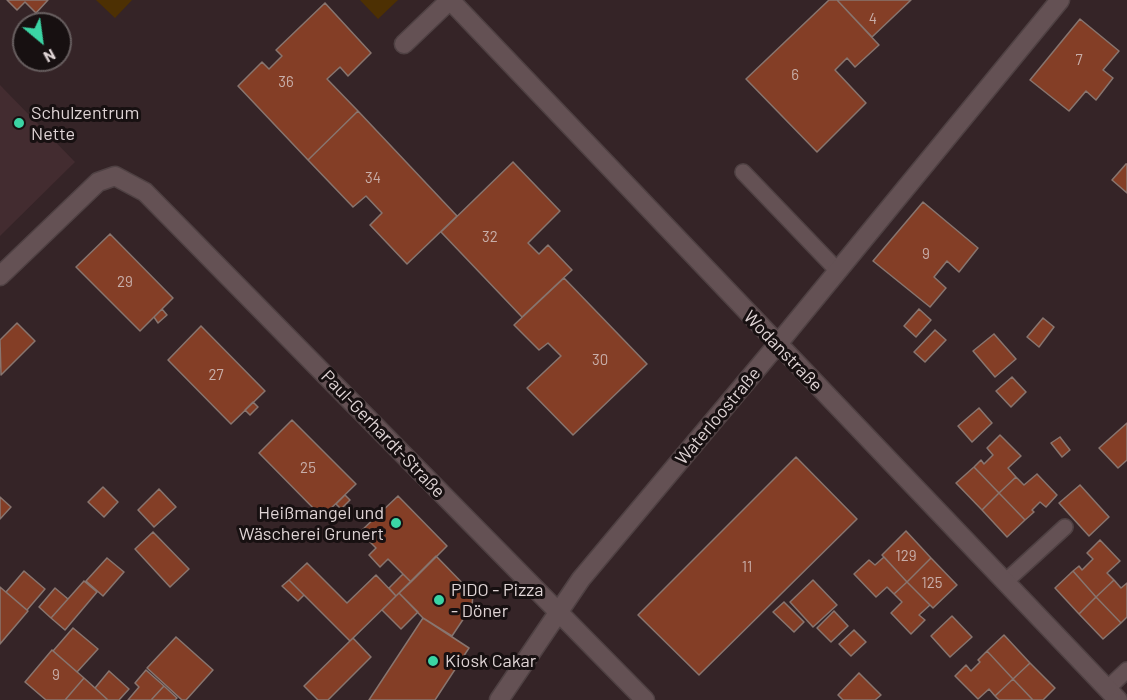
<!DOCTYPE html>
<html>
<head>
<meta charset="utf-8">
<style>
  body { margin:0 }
  #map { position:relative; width:1127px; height:700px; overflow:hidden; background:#352427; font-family:Barlow,sans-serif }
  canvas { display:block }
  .north { position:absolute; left:12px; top:12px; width:60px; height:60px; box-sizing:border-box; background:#171011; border:2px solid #675e5f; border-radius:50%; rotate:151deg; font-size:16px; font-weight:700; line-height:24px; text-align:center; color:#dfd4d5 }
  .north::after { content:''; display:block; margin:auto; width:21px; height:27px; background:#3bd4a4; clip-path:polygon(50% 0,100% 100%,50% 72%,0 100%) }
</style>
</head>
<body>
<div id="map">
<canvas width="1127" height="700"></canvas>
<div class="north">N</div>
</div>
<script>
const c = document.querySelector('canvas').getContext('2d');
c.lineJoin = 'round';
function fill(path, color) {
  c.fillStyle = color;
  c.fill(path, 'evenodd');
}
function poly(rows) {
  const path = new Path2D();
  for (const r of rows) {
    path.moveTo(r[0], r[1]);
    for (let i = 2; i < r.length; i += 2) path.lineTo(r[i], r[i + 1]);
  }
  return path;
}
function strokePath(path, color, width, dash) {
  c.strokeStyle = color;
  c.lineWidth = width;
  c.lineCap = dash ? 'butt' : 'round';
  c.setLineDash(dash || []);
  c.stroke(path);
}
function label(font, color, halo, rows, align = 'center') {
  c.font = font + ' Barlow,sans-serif';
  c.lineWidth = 6;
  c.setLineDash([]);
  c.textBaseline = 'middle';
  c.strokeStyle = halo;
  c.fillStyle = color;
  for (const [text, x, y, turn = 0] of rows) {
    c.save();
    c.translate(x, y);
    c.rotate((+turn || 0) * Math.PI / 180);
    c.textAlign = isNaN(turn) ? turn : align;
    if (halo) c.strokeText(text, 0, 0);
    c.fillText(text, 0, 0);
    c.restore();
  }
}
fill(poly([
  [0,85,75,162,0,236]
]), '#432c30');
fill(poly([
  [96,0,132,0,115,18],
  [360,0,398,0,378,19]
]), '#4d3003');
const building = poly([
  [7,0,48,0,36,13,25,2,17,10,7,0],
  [829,0,837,0,879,45,855,67,847,58,835,70,866,103,817,152,746,79,829,0],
  [837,0,911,0,872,37,837,0],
  [325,3,371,53,348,76,340,67,327,79,358,111,308,160,238,86,262,62,269,69,282,56,276,50,325,3],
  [1080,19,1119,51,1103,70,1113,78,1096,100,1086,91,1069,111,1030,80,1080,19],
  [358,111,457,216,407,264,370,225,382,213,366,196,353,207,308,160,358,111],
  [513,162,560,211,528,243,539,254,548,245,572,270,522,317,441,232,513,162],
  [1126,164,1127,164,1127,193,1112,180,1126,164],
  [923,202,978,248,959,272,947,261,934,277,946,288,930,307,873,261,923,202],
  [110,234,173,298,140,331,76,267,110,234],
  [564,278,647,364,573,435,527,388,561,356,548,343,539,350,514,325,564,278],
  [162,309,167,315,158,323,154,317,162,309],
  [919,309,931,320,916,337,904,326,919,309],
  [1043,318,1054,327,1039,347,1027,337,1043,318],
  [17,323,35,341,1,375,0,340,17,323],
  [201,326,265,391,231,424,168,360,201,326],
  [935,330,946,340,925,362,914,352,935,330],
  [994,334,1016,359,995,377,973,351,994,334],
  [1012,377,1026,392,1011,407,996,391,1012,377],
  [253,402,258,407,250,415,245,410,253,402],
  [979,408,992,423,972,442,958,426,979,408],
  [292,420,356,484,322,517,259,453,292,420],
  [1127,423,1127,460,1118,468,1099,448,1127,423],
  [1000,435,1021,456,1008,468,1016,477,999,493,974,467,981,460,984,464,993,455,987,448,1000,435],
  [1060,437,1070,450,1062,457,1051,443,1060,437],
  [796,457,857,519,699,675,638,615,796,457],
  [974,467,999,493,982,510,956,483,974,467],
  [1037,474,1057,495,1046,507,1040,502,1032,510,1034,512,1025,520,999,493,1016,477,1024,485,1037,474],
  [1080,485,1109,517,1089,536,1059,503,1080,485],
  [103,487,118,502,104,517,88,502,103,487],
  [159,489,176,507,154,527,138,510,159,489],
  [999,493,1025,520,1007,537,982,510,999,493],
  [345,495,350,500,341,509,336,504,345,495],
  [398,496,447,546,411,582,388,559,380,567,369,555,376,548,360,532,398,496],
  [0,497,11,507,0,519,0,497],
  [906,531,931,558,907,582,882,555,906,531],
  [153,532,189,569,170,587,135,549,153,532],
  [1100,540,1120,561,1107,573,1114,580,1096,597,1073,571,1079,566,1082,570,1093,559,1087,553,1100,540],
  [436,556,473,594,472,606,452,636,423,618,399,593,436,556],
  [884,557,907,582,894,594,887,587,876,597,854,574,869,560,875,565,884,557],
  [107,558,124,572,103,596,86,581,107,558],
  [931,558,957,585,933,608,907,582,931,558],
  [307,563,347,603,376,575,396,596,350,641,289,580,307,563],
  [24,571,45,589,27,610,6,592,24,571],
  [1073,571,1096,597,1079,614,1055,588,1073,571],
  [403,574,411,582,396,596,389,588,403,574],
  [289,580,304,595,298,601,282,586,289,580],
  [813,580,837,605,813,627,790,602,813,580],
  [1114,580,1121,588,1127,583,1127,617,1121,623,1096,597,1114,580],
  [84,581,97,592,65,630,51,618,84,581],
  [907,582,930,605,919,615,925,620,911,634,891,613,902,602,894,594,907,582],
  [0,587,28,611,0,644,0,587],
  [55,588,68,599,51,618,39,607,55,588],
  [399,593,418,612,401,629,382,610,399,593],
  [1096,597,1121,623,1103,639,1079,614,1096,597],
  [784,602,804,622,794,632,773,612,784,602],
  [834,611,848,626,831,642,817,628,834,611],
  [952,616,972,637,950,657,931,636,952,616],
  [423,618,469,648,435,700,369,700,423,618],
  [73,628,98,649,77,672,53,651,73,628],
  [854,630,866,642,851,656,839,644,854,630],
  [1004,635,1030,663,1013,679,987,651,1004,635],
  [176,637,213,670,186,700,182,700,147,668,176,637],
  [353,638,371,657,328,700,318,700,304,686,353,638],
  [52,650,84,678,65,700,46,700,25,682,52,650],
  [987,651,1013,679,995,696,989,689,978,699,955,676,966,665,971,671,980,662,978,660,987,651],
  [1030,663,1055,688,1043,700,1033,700,1013,679,1030,663],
  [146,670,164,686,151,700,128,700,139,687,135,683,146,670],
  [109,671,129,689,119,700,108,700,95,688,109,671],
  [859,673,881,695,875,700,843,700,838,695,859,673],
  [84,678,95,688,108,700,65,700,84,678],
  [1013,679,1033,700,999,700,995,696,1013,679],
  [164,686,177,698,175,700,151,700,164,686]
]);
fill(building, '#843e26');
strokePath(building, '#88756f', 1.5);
const service = poly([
  [743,172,838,271],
  [1005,582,1065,527],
  [1107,689,1127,670]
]);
const minor = poly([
  [450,0,1118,700],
  [404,44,450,0],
  [0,276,98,182,115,176,145,192,645,700],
  [499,700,581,579,777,345,1060,0]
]);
strokePath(service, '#4f4143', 18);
strokePath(minor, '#4f4143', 21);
strokePath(service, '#645154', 15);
strokePath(minor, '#645154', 18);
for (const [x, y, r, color] of [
  [19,123,6,"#3bd4a4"],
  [396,523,6,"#3bd4a4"],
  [439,600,6,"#3bd4a4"],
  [433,661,6,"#3bd4a4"]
]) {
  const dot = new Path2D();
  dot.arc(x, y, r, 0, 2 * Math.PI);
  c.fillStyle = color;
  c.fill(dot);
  strokePath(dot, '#171011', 2);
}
label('15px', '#c8aea9', null, [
  ["4",873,19],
  ["7",1079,60],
  ["6",795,75],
  ["36",286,82],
  ["34",373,178],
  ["32",490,237],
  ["9",926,254],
  ["29",125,282],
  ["30",600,360],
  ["27",216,375],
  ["25",308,468],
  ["129",906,556],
  ["11",747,567],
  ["125",932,583],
  ["9",56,675]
]);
label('18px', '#dfd4d5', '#171011', [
  ["Schulzentrum",31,113],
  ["Nette",31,134],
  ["Heißmangel und",384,513,"right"],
  ["Wäscherei Grunert",384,534,"right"],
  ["PIDO - Pizza",451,590],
  ["- Döner",451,611],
  ["Kiosk Cakar",445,661]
], 'left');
label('18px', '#dfd4d5', '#171011', [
  ["Wodanstraße",783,351,46],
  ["Waterloostraße",718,416,-50],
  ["Paul-Gerhardt-Straße",383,434,46]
]);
</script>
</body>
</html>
